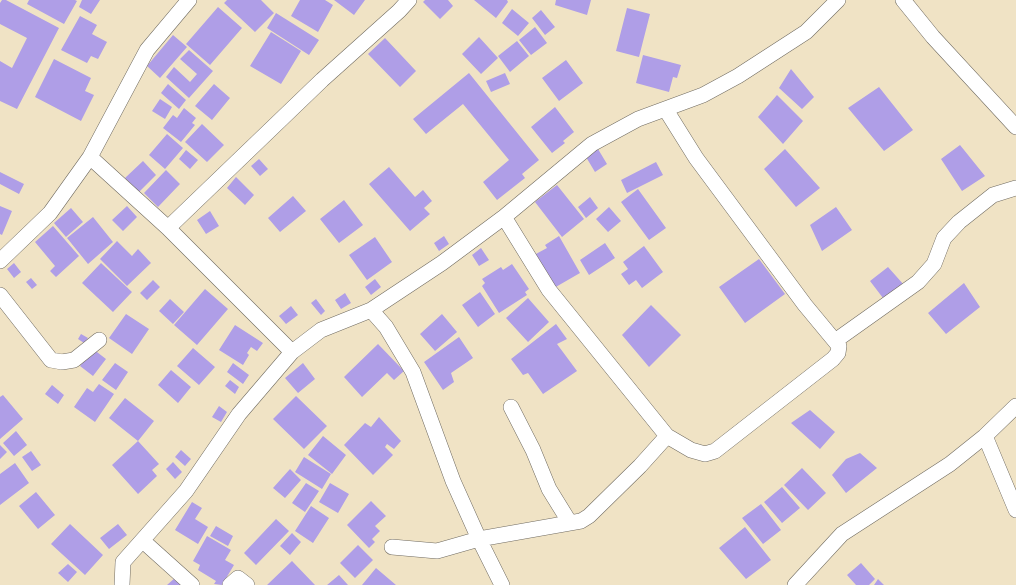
<!DOCTYPE html>
<html>
<head>
<meta charset="utf-8">
<style>
  body { margin:0 }
  canvas { display:block; background:#f0e3c5 }
</style>
</head>
<body>
<canvas width="1016" height="585"></canvas>
<script>
const c = document.querySelector('canvas').getContext('2d');
c.lineJoin = 'round';
function fill(path, color) {
  c.fillStyle = color;
  c.fill(path, 'evenodd');
}
function poly(rows) {
  const path = new Path2D();
  for (const r of rows) {
    path.moveTo(r[0], r[1]);
    for (let i = 2; i < r.length; i += 2) path.lineTo(r[i], r[i + 1]);
  }
  return path;
}
function strokePath(path, color, width, dash) {
  c.strokeStyle = color;
  c.lineWidth = width;
  c.lineCap = dash ? 'butt' : 'round';
  c.setLineDash(dash || []);
  c.stroke(path);
}
fill(poly([
  [2,0,6,0,59,28,17,109,0,101,0,61,12,68,27,38,0,24,0,3],
  [29,0,75,0,77,1,64,24,27,4],
  [82,0,100,0,91,14,79,7],
  [227,0,261,0,274,13,255,32,224,3],
  [300,0,325,0,333,5,318,32,291,16],
  [334,0,365,0,354,15],
  [425,0,448,0,453,6,440,19,423,2],
  [474,0,507,0,508,2,496,18],
  [556,0,591,0,587,15,555,5],
  [218,7,242,28,210,65,186,44],
  [627,8,650,14,639,57,616,51],
  [512,9,529,23,518,36,502,23],
  [541,10,555,27,545,35,532,18],
  [276,13,319,40,309,55,267,28],
  [80,16,97,25,92,34,107,42,98,59,91,56,87,63,61,50],
  [535,27,547,43,531,55,519,40],
  [271,32,301,51,281,84,250,66],
  [173,35,187,47,160,78,147,66],
  [479,37,498,58,481,74,462,54],
  [385,38,416,71,400,87,368,54],
  [517,41,529,56,510,72,498,56],
  [189,50,213,71,189,98,166,77,174,67,190,82,197,74,180,59],
  [643,55,681,65,677,78,673,77,669,92,636,83],
  [54,59,91,78,85,91,94,95,81,121,35,97],
  [566,60,583,83,559,101,542,78],
  [791,69,814,97,802,109,779,88],
  [469,73,539,160,522,174,525,178,497,200,483,182,509,160,463,104,426,134,413,119],
  [505,73,510,84,491,92,486,81],
  [168,84,186,100,179,109,161,93],
  [214,84,230,98,212,120,195,106],
  [879,87,913,130,884,151,848,108],
  [777,95,803,121,783,144,758,117],
  [160,99,172,107,165,119,152,111],
  [555,107,574,132,563,141,565,143,552,153,531,127],
  [184,108,196,118,192,123,195,125,181,142,163,128,173,115,177,118],
  [202,124,224,145,207,162,185,142],
  [167,134,183,148,165,169,149,155],
  [960,145,985,176,962,191,941,159],
  [598,149,607,164,595,172,586,157],
  [785,149,820,188,796,207,764,169],
  [186,150,198,160,190,169,179,159],
  [259,159,268,169,260,176,251,166],
  [143,161,156,175,139,192,125,178],
  [656,162,663,175,627,193,621,180],
  [389,167,415,197,423,190,432,201,424,208,430,214,410,231,369,184],
  [166,170,180,184,158,207,144,193],
  [0,172,24,184,19,194,0,184],
  [236,177,254,195,245,205,227,188],
  [557,185,584,219,562,237,535,202],
  [638,189,666,228,649,240,621,202],
  [293,196,306,211,280,232,268,218],
  [590,197,598,208,586,218,578,207],
  [344,200,363,225,339,243,320,219],
  [0,206,12,211,2,235,0,234],
  [127,206,137,217,123,231,112,220],
  [609,207,621,221,608,232,596,219],
  [836,207,852,230,822,251,810,225],
  [71,208,83,222,66,237,54,223],
  [210,211,219,226,206,234,197,220],
  [93,217,113,242,88,264,67,238],
  [53,226,79,256,56,277,50,271,55,266,35,242],
  [444,236,449,244,439,251,434,243],
  [559,236,580,273,554,288,534,255,547,248,545,245],
  [375,237,392,262,367,280,349,255],
  [117,241,132,256,138,249,151,263,127,286,100,259],
  [605,243,615,258,589,275,580,260],
  [644,246,663,272,642,288,636,280,629,285,621,274,628,269,623,262],
  [481,248,489,260,479,266,472,255],
  [759,259,785,294,745,323,719,287],
  [14,263,21,272,14,278,7,269],
  [101,263,132,292,113,312,82,283],
  [512,264,529,289,525,292,527,295,499,313,482,286,485,283,482,279,501,267,503,270],
  [888,267,904,285,883,298,870,281],
  [31,278,37,285,32,289,26,282],
  [375,279,381,287,371,295,365,287],
  [153,280,160,287,147,300,140,293],
  [964,283,980,307,946,334,928,313],
  [205,289,228,309,197,345,174,325],
  [480,292,495,314,478,327,462,305],
  [345,293,351,303,341,309,335,300],
  [528,298,549,322,528,342,506,318],
  [170,299,184,312,173,324,159,311],
  [316,299,325,311,321,315,311,303],
  [651,305,681,335,649,367,622,335],
  [291,306,298,315,286,324,279,316],
  [126,314,149,329,132,354,109,338],
  [442,314,457,332,435,351,420,334],
  [556,324,567,339,557,344,577,371,543,394,528,373,523,375,511,359],
  [235,325,263,343,257,351,251,347,247,353,249,355,243,365,219,350],
  [81,334,88,338,84,343,78,339],
  [459,337,473,358,451,373,454,382,443,390,424,362],
  [378,344,404,371,394,380,387,373,362,397,344,377],
  [193,348,215,367,199,385,177,366],
  [93,349,106,359,93,376,80,366],
  [115,363,128,372,116,390,102,380],
  [233,363,249,375,243,384,227,372],
  [303,363,315,379,298,393,285,378],
  [171,370,191,387,178,403,158,385],
  [230,380,239,387,235,394,225,386],
  [99,384,114,394,95,422,74,407,87,388,93,392],
  [52,385,64,395,58,404,45,394],
  [3,395,23,419,0,439,0,397],
  [296,396,327,426,304,449,273,419],
  [125,398,154,421,138,441,109,418],
  [219,406,227,412,221,422,212,417],
  [810,410,835,432,820,449,791,423],
  [379,417,401,441,394,449,387,444,385,447,393,455,373,475,344,445,365,423,371,427],
  [16,431,27,445,14,456,3,443],
  [323,436,346,455,332,474,308,455],
  [138,441,159,464,152,470,157,476,138,494,112,465],
  [0,445,7,452,0,459],
  [181,450,191,459,185,466,175,457],
  [31,451,41,465,32,471,22,457],
  [860,453,877,468,846,493,832,475,846,459],
  [304,457,331,474,322,489,295,472],
  [173,462,182,472,175,479,166,469],
  [15,463,29,483,0,505,0,474],
  [802,468,826,493,808,510,784,485],
  [290,469,301,480,285,498,273,488],
  [306,483,319,491,305,512,292,503],
  [330,483,349,494,338,513,319,502],
  [782,487,800,508,782,523,764,502],
  [36,492,55,515,38,529,19,506],
  [371,501,386,516,375,526,380,531,372,539,375,542,369,548,347,525],
  [192,502,202,508,195,519,208,527,198,544,175,530],
  [761,504,781,530,763,544,742,518],
  [311,506,329,518,313,543,295,531],
  [276,519,289,531,256,565,244,553],
  [70,524,103,555,85,575,51,544],
  [118,524,127,535,109,549,100,538],
  [216,526,233,536,228,546,210,536],
  [745,527,771,560,746,579,719,548],
  [292,533,301,542,290,555,280,546],
  [207,536,231,550,225,560,234,565,222,585,214,584,216,581,198,570,200,565,193,561],
  [358,545,373,560,355,578,340,563],
  [292,561,315,585,267,585],
  [861,563,875,579,869,585,856,585,847,575],
  [68,564,77,572,68,582,58,573],
  [376,568,396,585,362,585],
  [339,575,348,585,327,585],
  [176,577,181,585,167,585],
  [878,579,884,585,874,585]
]), '#af9ee7');
const street = poly([
  [903,0,933,37,1016,127],
  [90,157,168,228,292,352],
  [504,217,549,290,667,436,691,450,705,454,715,451,833,359,838,353,839,346,805,305,696,158,666,110],
  [168,228,322,80,399,11,409,0],
  [0,261,50,213,90,157,147,50,189,0],
  [0,295,51,360,62,362,74,360,99,340],
  [371,310,386,327,413,372,453,481,479,539,502,585],
  [835,341,918,282,934,264,944,238,959,222,993,195,1016,188],
  [511,407,533,450,549,489,570,523],
  [985,436,1016,510],
  [143,541,192,585],
  [392,547,437,551,479,539,581,521,589,516,640,466,667,436],
  [122,585,123,562,186,491,239,414,292,352,321,330,371,310,442,263,504,217,592,144,638,119,703,95,738,76,806,32,838,0],
  [230,585,238,578,247,585],
  [795,585,842,534,950,464,985,436,1016,406]
]);
strokePath(street, '#706b61', 16);
strokePath(street, '#fff', 15);
</script>
</body>
</html>
